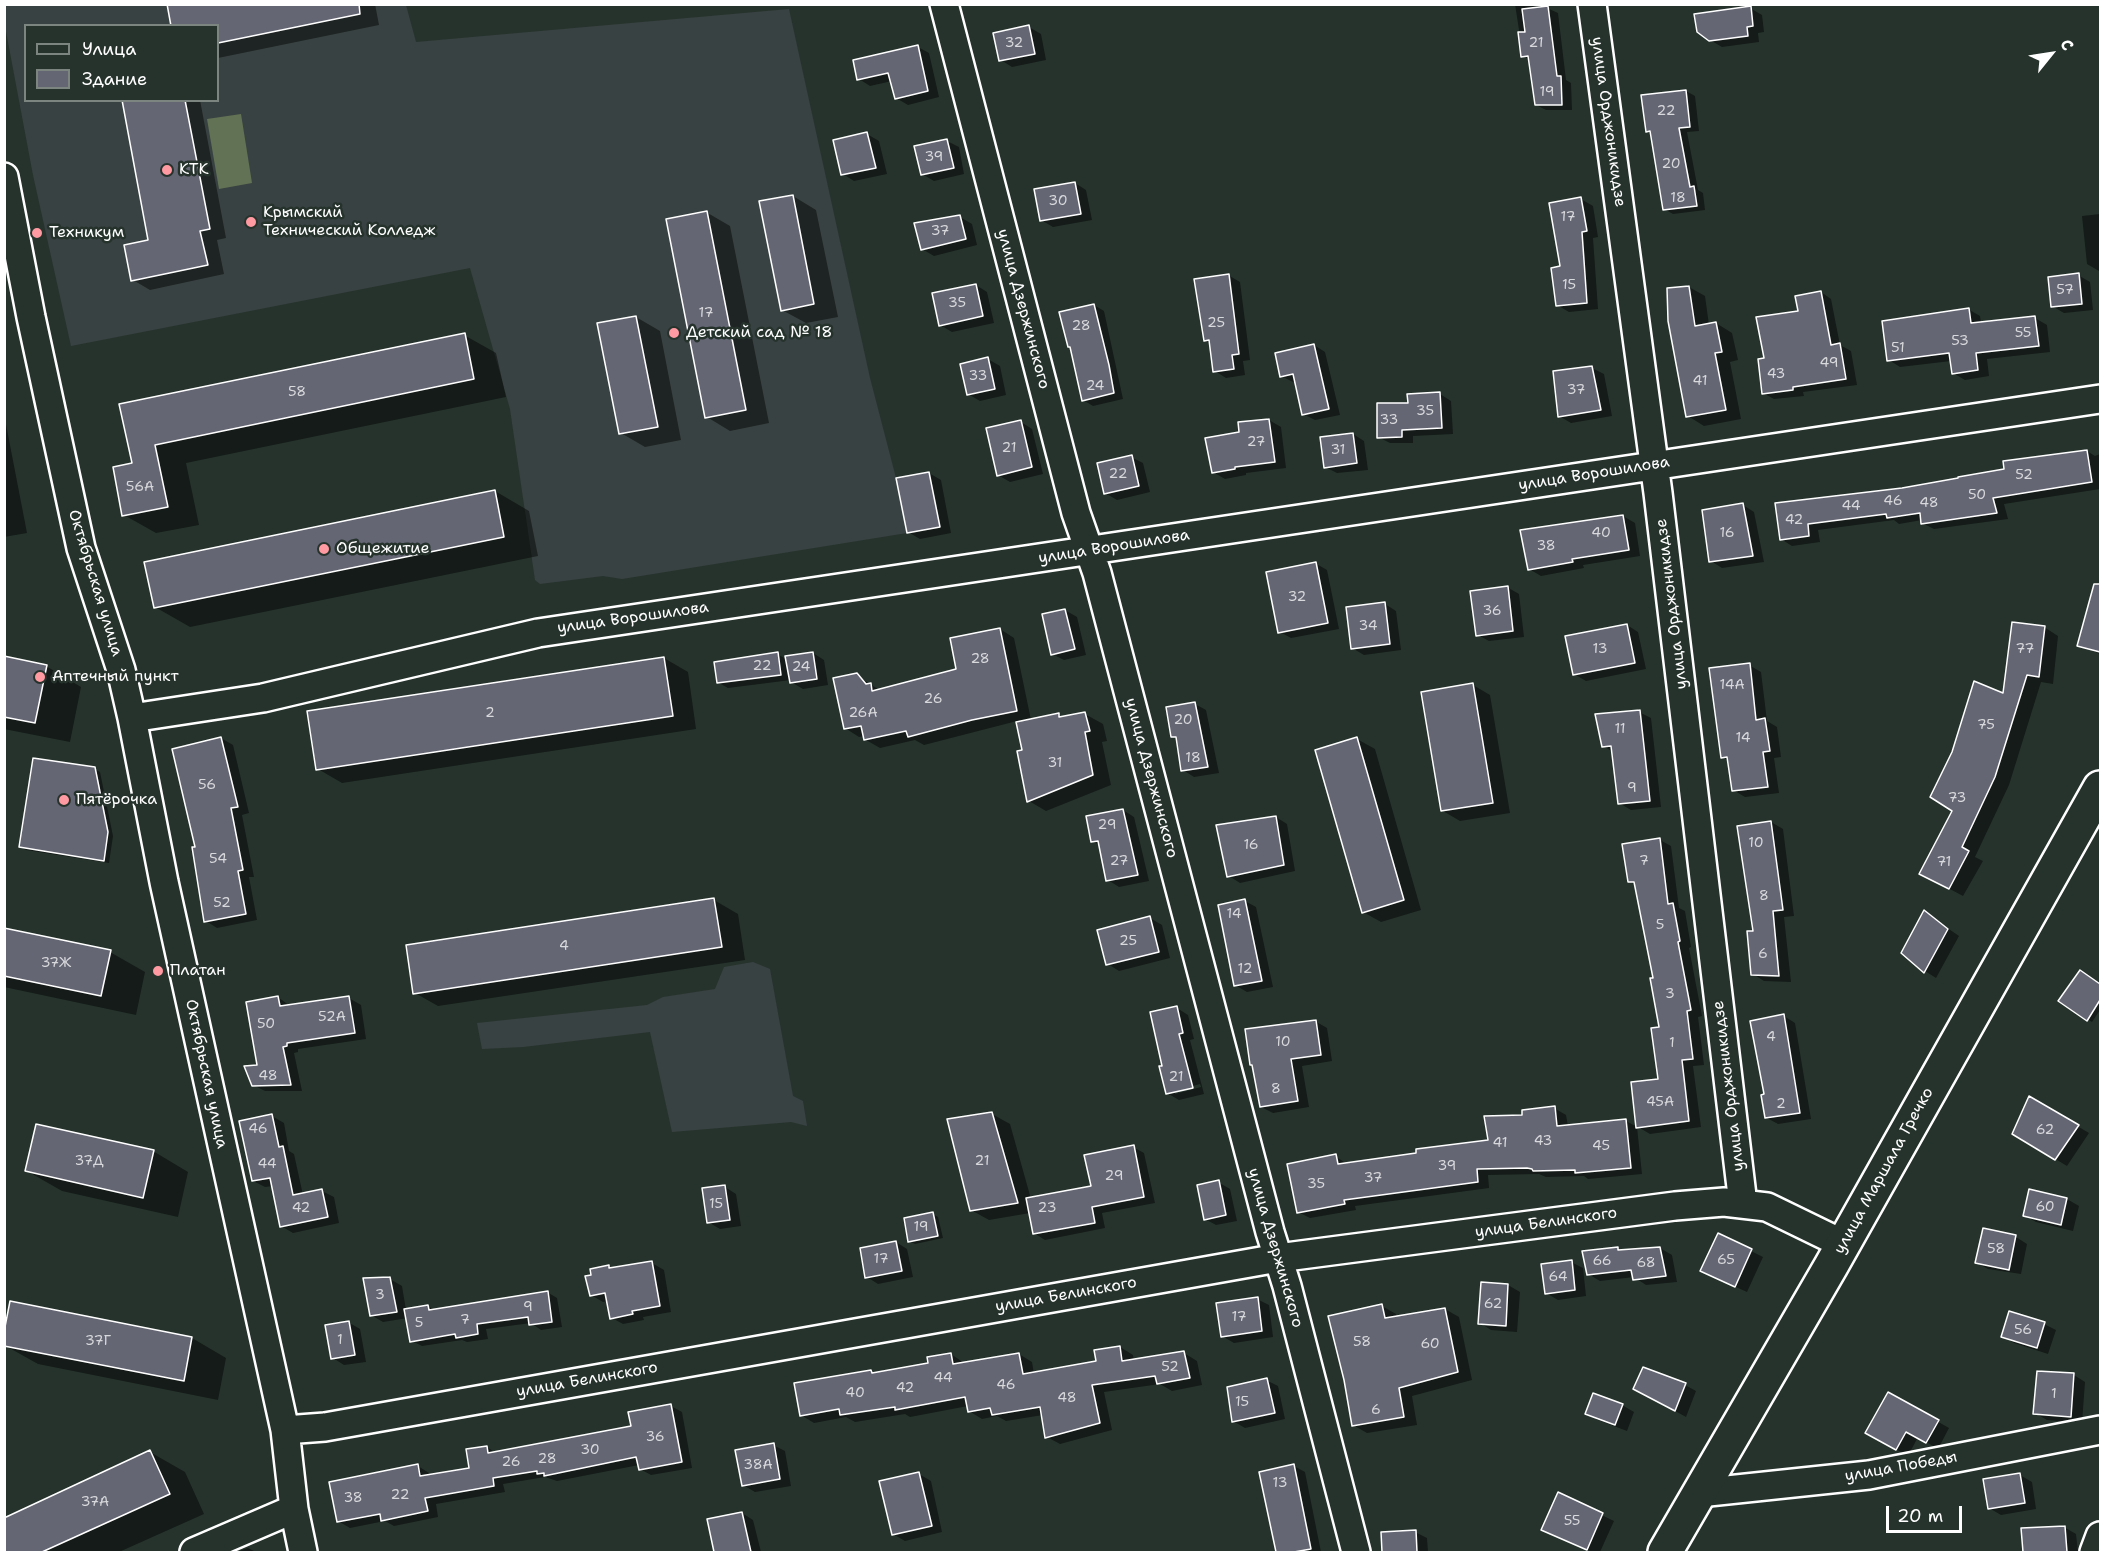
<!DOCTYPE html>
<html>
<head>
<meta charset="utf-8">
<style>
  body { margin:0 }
  #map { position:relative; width:2105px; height:1557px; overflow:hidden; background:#26332d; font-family:"Shantell Sans",sans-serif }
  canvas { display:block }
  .frame { position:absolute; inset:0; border:6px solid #fff; pointer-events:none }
  .legend { position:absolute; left:24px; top:24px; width:195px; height:78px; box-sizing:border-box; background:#26332d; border:2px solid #7d8581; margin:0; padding:8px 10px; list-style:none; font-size:18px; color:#fff }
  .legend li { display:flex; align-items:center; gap:12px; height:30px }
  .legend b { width:30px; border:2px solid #7d8581 }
  .north { position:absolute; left:2021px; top:24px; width:60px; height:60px; -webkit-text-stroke:4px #26332d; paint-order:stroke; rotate:60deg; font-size:16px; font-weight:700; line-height:24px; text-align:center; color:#fff }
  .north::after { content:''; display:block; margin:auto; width:21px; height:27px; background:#fff; clip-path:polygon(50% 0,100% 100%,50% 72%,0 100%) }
  .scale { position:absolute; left:1886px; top:1506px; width:76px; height:27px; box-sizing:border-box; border:3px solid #fff; border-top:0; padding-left:8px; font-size:18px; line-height:21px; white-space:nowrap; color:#fff; -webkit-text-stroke:4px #26332d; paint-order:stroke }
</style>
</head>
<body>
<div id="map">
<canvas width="2105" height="1557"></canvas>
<div class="frame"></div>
<ul class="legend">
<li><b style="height:8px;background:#26332d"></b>Улица</li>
<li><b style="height:16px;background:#656674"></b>Здание</li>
</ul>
<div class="north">С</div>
<div class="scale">20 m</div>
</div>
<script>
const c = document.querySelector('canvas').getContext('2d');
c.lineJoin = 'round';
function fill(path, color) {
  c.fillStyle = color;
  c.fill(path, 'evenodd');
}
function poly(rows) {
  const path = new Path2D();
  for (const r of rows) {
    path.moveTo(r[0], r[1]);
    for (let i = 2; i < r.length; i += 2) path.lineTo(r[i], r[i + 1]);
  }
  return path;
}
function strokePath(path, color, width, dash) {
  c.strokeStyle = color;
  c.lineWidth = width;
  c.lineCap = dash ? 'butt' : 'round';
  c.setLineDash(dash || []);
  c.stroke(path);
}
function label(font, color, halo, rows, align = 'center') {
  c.font = font + ' "Shantell Sans",sans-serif';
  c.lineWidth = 5;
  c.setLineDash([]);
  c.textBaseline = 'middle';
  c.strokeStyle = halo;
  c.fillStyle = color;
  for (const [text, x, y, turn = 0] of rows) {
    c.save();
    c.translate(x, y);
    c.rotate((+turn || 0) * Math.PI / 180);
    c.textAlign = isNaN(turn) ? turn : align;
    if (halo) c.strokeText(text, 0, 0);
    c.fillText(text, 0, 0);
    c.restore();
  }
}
fill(poly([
  [4,5,406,5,416,42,789,9,870,378,896,478,907,533,622,579,603,576,540,584,535,580,510,409,470,268,71,346,33,175,5,26],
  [26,26,218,26,218,100,26,100],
  [753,962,770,969,793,1096,803,1101,807,1126,791,1122,672,1132,650,1032,523,1047,482,1049,477,1023,647,1005,663,997,715,989,724,967]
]), '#394242');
fill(poly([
  [241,114,252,183,219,189,207,119]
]), '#627254');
fill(poly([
  [168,4,375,4,379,25,218,58,218,26],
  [1515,4,1547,4,1547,8,1558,13,1566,80,1571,83,1572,110,1546,110,1536,105,1530,60,1523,56],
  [1750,8,1762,15,1764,32,1758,33,1759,42,1722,47,1710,40],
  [1029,27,1041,34,1046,60,1012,67,1001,60],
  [918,47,929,53,939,97,908,105,896,98,892,81,870,86,859,79],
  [1686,91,1695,96,1699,131,1687,132,1698,190,1703,193,1705,210,1673,214,1664,209,1652,133,1647,131],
  [123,100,200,100,226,238,217,240,224,274,150,290,133,280,150,241],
  [867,134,879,141,887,174,854,181,843,174],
  [947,141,959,147,964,174,934,181,922,174],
  [1075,183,1086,190,1092,220,1053,227,1041,220],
  [793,196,816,210,838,317,806,323,782,310],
  [1581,199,1593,206,1598,237,1593,238,1598,309,1569,312,1557,305,1562,267],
  [706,212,730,226,769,423,730,431,707,417],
  [2100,214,2100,271,2099,271,2087,264,2082,216],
  [960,217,972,224,977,245,934,256,922,249],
  [1228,275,1240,282,1250,360,1243,361,1245,375,1226,378,1215,371,1211,343,1205,340],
  [2078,275,2090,282,2093,310,2064,313,2052,306],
  [976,285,987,292,994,323,952,332,940,325],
  [1689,287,1705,296,1709,325,1716,323,1732,333,1738,360,1730,362,1741,419,1704,426,1688,416],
  [1821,292,1831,299,1840,345,1851,351,1857,385,1803,392,1804,396,1774,399,1763,393,1766,359,1800,313],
  [1094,305,1104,311,1123,399,1093,406,1083,400],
  [1968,309,1980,316,1981,323,2035,318,2047,325,2050,352,1987,359,1989,376,1965,380,1953,373,1951,361,1900,367,1889,360],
  [636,317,660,331,681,440,645,447,621,433],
  [464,335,496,353,506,397,186,463,199,525,156,533,124,515,133,465,121,405],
  [1314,345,1325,352,1340,415,1315,420,1303,414,1296,382,1293,382,1281,376],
  [988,359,1000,366,1006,395,980,401,968,394],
  [1592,368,1604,374,1612,416,1571,423,1559,416],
  [1440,394,1451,401,1453,434,1413,436,1413,443,1390,443,1378,437,1409,404],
  [4,414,27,533,4,537],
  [1269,420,1281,427,1286,468,1246,473,1246,475,1225,479,1213,472,1240,433],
  [1021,422,1032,429,1043,474,1010,482,998,475],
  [1353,434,1364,441,1368,470,1337,473,1325,467],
  [2087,451,2095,456,2100,454,2100,489,2004,504,2008,519,1934,529,1922,523,1922,520,1899,524,1894,520,1818,530,1820,542,1792,546,1781,539,1777,505,1902,489,2005,470],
  [1131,457,1143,463,1150,492,1117,500,1105,493],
  [929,473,941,480,951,533,920,539,908,532],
  [495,491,529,511,538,556,190,627,155,607],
  [1743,505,1754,512,1764,562,1722,568,1711,561],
  [1623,516,1635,523,1640,556,1583,565,1584,568,1541,576,1529,569],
  [1315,563,1327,570,1339,629,1291,638,1280,632],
  [1507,587,1519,594,1524,637,1489,641,1478,635],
  [1385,604,1396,611,1401,650,1364,655,1352,648],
  [1065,610,1077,617,1086,655,1064,660,1052,654],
  [2086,619,2100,623,2100,654,2079,645],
  [1627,625,1638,632,1646,669,1586,681,1574,674],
  [2044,627,2058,636,2053,684,2041,682,2009,785,1975,857,1983,861,1963,896,1935,881,1954,811,2004,695],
  [1000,629,1014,638,1031,720,1058,715,1064,718,1085,714,1103,724,1107,741,1102,742,1111,785,1046,811,1029,801,1023,751,1017,721,924,745,915,740,880,748,866,740,865,736,859,737,845,728,856,675,881,691,958,670],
  [813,653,824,660,828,685,803,689,791,682,791,680,728,688,719,683,777,654,788,660],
  [4,658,46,666,81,687,70,742,4,729],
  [664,658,688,672,696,729,342,783,318,769],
  [1749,665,1761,672,1767,721,1777,727,1781,757,1774,758,1779,793,1745,797,1733,790,1729,761,1722,757],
  [1473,685,1490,695,1510,813,1460,821,1443,811],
  [1195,704,1206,710,1219,773,1194,777,1183,770,1178,740,1173,736],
  [1639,712,1651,718,1661,807,1631,810,1619,803,1613,752,1603,746],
  [221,738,233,745,249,813,242,815,254,877,249,877,257,920,217,928,206,921,197,848],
  [1357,739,1375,749,1421,910,1381,922,1363,912],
  [95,769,100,772,113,836,109,863,26,850,20,847],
  [1123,810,1134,817,1149,881,1119,887,1108,880,1101,846,1092,841],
  [1276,817,1287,824,1295,871,1240,883,1229,876],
  [1771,822,1783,829,1794,916,1784,917,1791,982,1764,981,1753,974,1755,933],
  [1660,840,1671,846,1679,908,1685,911,1691,947,1689,948,1702,1016,1698,1017,1704,1065,1693,1066,1701,1127,1650,1134,1638,1127,1660,1080,1661,1028,1654,979,1637,886,1629,881],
  [714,900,738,914,745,960,438,1006,415,993],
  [1245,901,1256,907,1273,987,1247,992,1235,985],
  [1924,912,1959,936,1936,978,1925,971],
  [1150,918,1162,925,1170,958,1119,971,1108,964],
  [4,930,110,952,145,972,136,1015,4,987],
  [2086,975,2100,985,2100,1010,2092,1022,2087,1019],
  [278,997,290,1006,349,998,361,1005,366,1039,298,1049,298,1052,294,1053,302,1091,265,1091,253,1085],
  [1177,1008,1188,1015,1194,1039,1190,1040,1204,1094,1179,1100,1167,1093,1164,1067],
  [1200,1084,1201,1087,1175,1094,1175,1091],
  [1784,1016,1795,1023,1811,1119,1778,1124,1767,1118,1766,1096],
  [1315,1021,1327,1028,1332,1061,1302,1066,1309,1107,1273,1113,1261,1107,1247,1031],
  [2030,1098,2089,1133,2067,1166,2014,1134],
  [1554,1108,1566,1115,1568,1126,1626,1121,1637,1127,1642,1174,1588,1179,1584,1176,1546,1177,1539,1174,1488,1175,1489,1188,1355,1206,1356,1210,1310,1218,1298,1212,1335,1156,1347,1164,1490,1142,1524,1116],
  [992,1114,1010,1124,1031,1199,1092,1187,1133,1147,1144,1153,1155,1203,1102,1213,1105,1228,1045,1240,1034,1233,1030,1213,989,1220,971,1210],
  [272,1116,284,1123,289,1151,294,1154,303,1195,322,1191,334,1197,339,1223,293,1233,281,1226,273,1186,265,1187,253,1181],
  [153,1151,188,1172,178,1217,62,1191,27,1171],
  [1218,1182,1230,1189,1237,1221,1216,1225,1205,1219],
  [725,1187,736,1194,741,1226,720,1229,708,1222],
  [2030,1191,2067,1199,2079,1206,2073,1231,2036,1222,2024,1215],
  [933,1214,938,1217,943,1238,915,1244,909,1241],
  [1984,1230,2016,1237,2027,1244,2021,1274,1988,1269,1977,1263],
  [1719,1235,1763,1257,1747,1292,1714,1277],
  [896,1242,907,1249,913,1277,878,1284,867,1277],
  [1618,1248,1623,1251,1660,1248,1672,1255,1677,1282,1646,1285,1634,1277,1600,1281,1588,1274],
  [1571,1262,1583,1268,1586,1296,1558,1300,1546,1293],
  [652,1263,664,1270,671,1312,643,1317,644,1320,623,1324,612,1318,608,1301,603,1302,591,1295,592,1276,608,1266,613,1269],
  [390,1279,402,1286,406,1310,428,1306,436,1311,547,1292,557,1298,562,1327,541,1330,531,1323,486,1329,488,1339,467,1342,462,1340,422,1346,412,1341,408,1318,383,1322,371,1315],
  [1508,1285,1520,1292,1517,1332,1491,1330,1480,1323],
  [1257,1299,1269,1305,1273,1337,1234,1343,1222,1336],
  [1382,1306,1396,1314,1397,1317,1445,1309,1459,1317,1472,1380,1412,1396,1417,1425,1367,1433,1353,1425],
  [348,1322,360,1329,366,1362,344,1365,333,1358],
  [2044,1324,2056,1330,2048,1354,2014,1343,2002,1336],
  [192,1338,226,1358,218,1400,38,1364,4,1345],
  [1120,1347,1133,1355,1134,1361,1184,1353,1197,1361,1202,1385,1172,1391,1160,1384,1104,1392,1112,1430,1060,1444,1047,1437,1043,1415,1006,1421,997,1416,982,1419,969,1411,968,1406,910,1417,905,1414,855,1422,846,1417,814,1423,801,1415,871,1371,875,1374,930,1364,951,1354,964,1363,1019,1354,1032,1362,1034,1374,1097,1363],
  [2074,1375,2085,1382,2082,1423,2047,1420,2035,1413],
  [1266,1380,1278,1386,1285,1419,1245,1428,1233,1421],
  [1685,1385,1696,1391,1686,1417,1646,1395],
  [1889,1394,1949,1428,1938,1449,1918,1437,1908,1456,1867,1433],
  [1622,1405,1634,1412,1627,1431,1598,1420,1587,1413],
  [671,1406,682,1412,692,1468,651,1475,640,1469,639,1465,557,1481,545,1477,503,1484,505,1492,436,1504,438,1517,394,1526,385,1521,350,1528,338,1521,418,1466,429,1473,430,1476,471,1469,487,1447,496,1453,632,1427],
  [773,1445,785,1451,791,1486,755,1492,743,1485],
  [150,1452,185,1472,204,1514,119,1552,4,1552,4,1519],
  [1294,1466,1305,1472,1321,1552,1277,1552,1261,1473],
  [919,1474,931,1481,942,1532,905,1541,893,1534],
  [2020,1475,2032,1482,2036,1509,2001,1515,1989,1508],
  [1558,1494,1614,1521,1600,1552,1592,1552,1554,1536],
  [742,1513,753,1520,761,1552,716,1552,708,1520],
  [2064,1527,2076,1534,2078,1552,2025,1552,2023,1530],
  [1415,1532,1427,1538,1428,1552,1383,1552,1382,1534],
  [248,1548,256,1552,236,1552]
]), '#0007');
const building = poly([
  [167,4,359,4,360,14,218,43,218,26,171,26,167,4],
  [1548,6,1557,76,1561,76,1562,105,1535,105,1528,56,1521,57,1518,32,1525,32,1522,9,1548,6],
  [1751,6,1753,26,1747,27,1748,36,1709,41,1697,32,1694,14,1751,6],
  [1029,25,1035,54,999,61,993,33,1029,25],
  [918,45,928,91,895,99,888,73,857,80,853,60,918,45],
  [1686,90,1690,127,1679,128,1690,187,1694,186,1697,206,1663,210,1650,131,1646,132,1641,95,1686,90],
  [122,100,185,100,210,229,200,231,208,265,131,281,124,245,148,240,122,100],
  [867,132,876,168,841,175,833,140,867,132],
  [947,139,954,168,921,175,914,146,947,139],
  [1075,182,1081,214,1040,221,1034,189,1075,182],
  [793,195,814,304,781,311,759,201,793,195],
  [1581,197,1587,231,1582,232,1587,303,1556,306,1551,268,1560,266,1549,203,1581,197],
  [707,211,746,410,705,418,666,219,707,211],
  [960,215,966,239,921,250,914,223,960,215],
  [2079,273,2082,304,2051,307,2048,277,2079,273],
  [1229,274,1239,354,1232,355,1234,369,1213,372,1209,340,1204,341,1194,279,1229,274],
  [976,284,983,316,939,326,932,293,976,284],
  [1689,286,1695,326,1716,322,1722,352,1715,353,1726,410,1686,417,1668,321,1667,288,1689,286],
  [1821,291,1831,345,1840,343,1846,379,1793,387,1793,390,1762,394,1758,359,1764,358,1756,317,1798,311,1795,296,1821,291],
  [1094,304,1109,365,1114,393,1082,401,1070,347,1068,347,1059,312,1094,304],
  [1969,308,1971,323,2035,316,2039,346,1976,353,1978,370,1952,374,1949,353,1887,361,1882,321,1969,308],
  [636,316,658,427,619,434,597,323,636,316],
  [465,333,474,379,155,445,168,507,122,516,113,467,132,463,119,404,465,333],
  [1314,344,1329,409,1302,415,1293,374,1280,377,1275,353,1314,344],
  [988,357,995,389,967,395,960,364,988,357],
  [1592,366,1601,410,1558,417,1553,371,1592,366],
  [1440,392,1442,428,1402,430,1402,437,1377,438,1377,403,1408,403,1407,394,1440,392],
  [1269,419,1275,462,1235,467,1235,469,1212,473,1205,438,1239,432,1238,422,1269,419],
  [1021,420,1032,467,997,476,986,428,1021,420],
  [1353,433,1357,463,1324,468,1320,437,1353,433],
  [2087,450,2092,482,1993,498,1997,513,1921,524,1920,513,1887,518,1886,514,1808,524,1809,536,1780,540,1775,503,1902,488,1958,478,1958,477,2004,469,2003,461,2087,450],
  [1132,455,1139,486,1104,494,1097,463,1132,455],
  [929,472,940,527,907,533,896,478,929,472],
  [495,490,504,537,154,608,144,562,495,490],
  [1743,503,1753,556,1709,562,1702,510,1743,503],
  [1623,515,1629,550,1572,559,1573,562,1528,570,1520,530,1623,515],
  [1316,562,1328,623,1278,633,1266,572,1316,562],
  [2094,584,2100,584,2100,652,2077,646,2094,584],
  [1508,586,1513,631,1476,636,1470,591,1508,586],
  [1385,602,1390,644,1351,649,1346,607,1385,602],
  [1065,609,1075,649,1051,655,1042,614,1065,609],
  [2012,622,2045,626,2039,677,2027,675,1995,777,1962,847,1969,851,1949,889,1919,874,1952,811,1930,797,1952,752,1974,681,2003,693,2012,622],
  [1627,624,1635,663,1573,675,1565,636,1627,624],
  [1000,628,1017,711,972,720,908,737,906,731,864,740,861,726,844,729,833,678,857,673,866,684,871,683,872,691,956,669,950,638,1000,628],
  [778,652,781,675,717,683,714,662,778,652],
  [813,652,817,679,790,683,785,656,813,652],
  [4,656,47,665,35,723,4,717,4,656],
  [664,657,673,716,316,770,307,711,664,657],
  [1750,663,1756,720,1765,718,1770,751,1763,752,1768,787,1732,791,1727,757,1721,758,1709,668,1750,663],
  [1473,683,1493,803,1441,811,1421,692,1473,683],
  [1195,702,1208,767,1181,771,1176,737,1171,737,1166,707,1195,702],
  [1640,710,1650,801,1618,804,1611,746,1602,747,1595,714,1640,710],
  [1085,712,1090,731,1085,732,1093,775,1027,802,1017,751,1022,750,1016,722,1059,713,1059,717,1085,712],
  [221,737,238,807,231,808,243,870,238,871,246,914,204,922,192,847,195,847,172,749,221,737],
  [1357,737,1404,900,1362,913,1315,750,1357,737],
  [33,758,95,767,108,832,104,861,19,847,33,758],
  [1123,809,1138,875,1106,881,1098,841,1091,842,1086,816,1123,809],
  [1276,816,1284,865,1227,877,1216,825,1276,816],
  [1771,821,1783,910,1773,911,1779,976,1751,975,1747,931,1753,931,1737,826,1771,821],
  [1660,838,1668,904,1673,903,1680,941,1678,942,1691,1010,1687,1011,1693,1059,1682,1060,1689,1121,1636,1128,1631,1082,1658,1079,1651,1028,1659,1027,1650,978,1653,978,1634,882,1628,882,1622,844,1660,838],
  [714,898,722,947,413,994,406,945,714,898],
  [1245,899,1262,981,1234,986,1218,905,1245,899],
  [1924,910,1948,929,1924,973,1901,953,1924,910],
  [1150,916,1159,952,1106,965,1097,930,1150,916],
  [4,928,111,950,101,996,4,976,4,928],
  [2080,970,2100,984,2100,1000,2087,1021,2058,1001,2080,970],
  [278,996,280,1006,349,996,355,1033,287,1043,287,1046,283,1047,291,1085,252,1086,244,1066,257,1065,246,1002,278,996],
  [1177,1006,1183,1033,1179,1034,1193,1088,1166,1094,1159,1066,1162,1066,1150,1012,1177,1006],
  [1784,1014,1800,1113,1765,1118,1761,1095,1764,1094,1750,1021,1784,1014],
  [1316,1020,1321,1055,1291,1059,1298,1101,1260,1107,1252,1065,1250,1065,1245,1029,1316,1020],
  [2029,1096,2079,1125,2055,1160,2012,1134,2029,1096],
  [1555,1106,1557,1126,1626,1119,1631,1168,1575,1173,1575,1170,1533,1171,1532,1169,1527,1168,1477,1169,1478,1182,1344,1200,1345,1204,1297,1213,1287,1164,1336,1154,1338,1164,1416,1153,1416,1149,1488,1140,1484,1116,1522,1115,1522,1110,1555,1106],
  [992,1112,1018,1203,970,1211,947,1119,992,1112],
  [272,1114,279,1147,283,1146,293,1195,322,1189,328,1217,280,1227,270,1178,252,1181,239,1121,272,1114],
  [36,1124,154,1150,143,1198,25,1171,36,1124],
  [1134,1145,1144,1197,1092,1207,1095,1223,1033,1234,1026,1198,1091,1186,1084,1155,1134,1145],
  [1219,1180,1226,1215,1204,1220,1197,1185,1219,1180],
  [725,1185,730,1220,707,1223,702,1188,725,1185],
  [2029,1189,2067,1198,2061,1225,2023,1216,2029,1189],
  [933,1212,938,1236,908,1242,904,1218,933,1212],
  [1983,1228,2016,1235,2009,1270,1975,1263,1983,1228],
  [1718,1233,1752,1249,1735,1287,1700,1271,1718,1233],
  [896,1241,902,1271,865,1278,860,1248,896,1241],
  [1618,1247,1618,1250,1660,1247,1666,1276,1633,1280,1631,1270,1587,1275,1582,1251,1618,1247],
  [1572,1260,1575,1290,1545,1294,1541,1264,1572,1260],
  [652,1261,660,1306,632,1311,633,1314,610,1319,605,1293,590,1296,585,1276,591,1275,590,1269,609,1265,609,1268,652,1261],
  [390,1277,397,1312,370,1316,363,1278,390,1277],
  [1481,1282,1508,1284,1506,1326,1478,1324,1481,1282],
  [548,1291,552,1322,529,1325,528,1317,477,1324,478,1334,456,1338,455,1334,410,1342,404,1309,428,1305,429,1310,548,1291],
  [1258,1297,1262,1331,1221,1337,1216,1303,1258,1297],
  [10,1301,192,1337,184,1381,4,1346,4,1332,10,1301],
  [1382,1304,1385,1318,1445,1308,1458,1372,1399,1388,1404,1417,1352,1426,1344,1380,1328,1316,1382,1304],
  [2009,1311,2045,1322,2037,1348,2001,1337,2009,1311],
  [349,1321,355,1355,331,1359,325,1325,349,1321],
  [1120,1346,1122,1361,1184,1351,1190,1378,1157,1384,1155,1376,1092,1385,1100,1423,1045,1438,1040,1407,992,1415,990,1408,968,1412,965,1397,895,1410,895,1407,840,1415,839,1409,800,1416,794,1383,871,1370,872,1373,928,1363,927,1357,951,1353,953,1364,1019,1353,1023,1374,1096,1361,1094,1350,1120,1346],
  [1643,1367,1686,1383,1675,1411,1633,1389,1643,1367],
  [2037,1371,2074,1373,2071,1417,2033,1414,2037,1371],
  [1267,1378,1275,1413,1232,1422,1227,1387,1267,1378],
  [1888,1392,1939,1420,1926,1443,1906,1432,1896,1450,1865,1433,1888,1392],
  [1593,1393,1623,1404,1615,1425,1585,1414,1593,1393],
  [671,1404,682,1462,639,1470,636,1457,544,1476,544,1473,537,1474,537,1471,493,1478,494,1486,425,1498,428,1511,381,1521,380,1514,337,1522,329,1482,418,1464,420,1476,469,1468,466,1449,487,1446,488,1453,631,1426,628,1412,671,1404],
  [774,1443,780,1479,742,1486,735,1450,774,1443],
  [150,1450,170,1494,42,1552,4,1552,4,1518,150,1450],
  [1294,1464,1311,1549,1294,1552,1276,1552,1259,1472,1294,1464],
  [919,1472,932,1526,892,1535,879,1481,919,1472],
  [2020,1473,2025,1503,1988,1509,1983,1479,2020,1473],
  [1558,1492,1603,1513,1587,1550,1541,1530,1558,1492],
  [742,1512,751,1552,714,1552,707,1519,742,1512],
  [2065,1526,2067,1552,2023,1552,2021,1528,2065,1526],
  [1416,1530,1417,1552,1382,1552,1381,1532,1416,1530]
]);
fill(building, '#656674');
strokePath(building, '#fff', 1.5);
const minor = poly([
  [944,4,1076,513,1097,573,1270,1232,1287,1286,1356,1552],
  [1592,4,1658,493,1743,1204],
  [4,177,31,317,81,548,121,670,132,718,164,882,285,1430,294,1509,303,1552],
  [132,718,263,698,538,633,2100,399],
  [285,1430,325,1427,1278,1258,1675,1206,1724,1202,1767,1207,1843,1244],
  [1699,1493,1869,1475,2100,1430],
  [194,1552,294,1509],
  [2094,1552,2100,1536]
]);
const major = poly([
  [1665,1552,1831,1266,2100,788]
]);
strokePath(minor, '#fff', 32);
strokePath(major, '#fff', 38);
strokePath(minor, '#26332d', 27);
strokePath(major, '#26332d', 33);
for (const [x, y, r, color] of [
  [167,170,6,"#ff9aa2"],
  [251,222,6,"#ff9aa2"],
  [37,233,6,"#ff9aa2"],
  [674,333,6,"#ff9aa2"],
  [324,549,6,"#ff9aa2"],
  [40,677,6,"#ff9aa2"],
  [64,800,6,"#ff9aa2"],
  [158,971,6,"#ff9aa2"]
]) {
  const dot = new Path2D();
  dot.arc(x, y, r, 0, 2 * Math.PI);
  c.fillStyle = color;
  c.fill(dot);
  strokePath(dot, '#26332d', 2);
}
label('14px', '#d8d9dc', null, [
  ["32",1014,43],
  ["21",1536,43],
  ["19",1547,92],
  ["22",1666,111],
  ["39",934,157],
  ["20",1671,164],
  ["18",1678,198],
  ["30",1058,201],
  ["17",1568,217],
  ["37",940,231],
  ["15",1569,285],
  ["57",2065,290],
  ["35",957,303],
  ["17",706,313],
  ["25",1216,323],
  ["28",1081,326],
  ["55",2023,333],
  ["53",1960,341],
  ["51",1898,348],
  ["49",1829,363],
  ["43",1776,374],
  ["33",978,376],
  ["41",1700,381],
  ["24",1095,386],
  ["37",1576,390],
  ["58",297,392],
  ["35",1425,411],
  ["33",1389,420],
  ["27",1256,442],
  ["21",1009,448],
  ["31",1338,450],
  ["22",1118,474],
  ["52",2024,475],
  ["56А",140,487],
  ["50",1977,495],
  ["46",1893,501],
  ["48",1929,503],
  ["44",1851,506],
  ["42",1794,520],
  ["40",1601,533],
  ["16",1727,533],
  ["38",1546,546],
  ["32",1297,597],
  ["36",1492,611],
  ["34",1368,626],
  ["13",1600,649],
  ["77",2025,649],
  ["28",980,659],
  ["22",762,666],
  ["24",801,667],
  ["14А",1732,685],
  ["26",933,699],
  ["2",490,713],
  ["26А",863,713],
  ["20",1183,720],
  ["75",1986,725],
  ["11",1620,729],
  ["14",1743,738],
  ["18",1193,758],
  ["31",1055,763],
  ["56",207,785],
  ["9",1632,788],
  ["73",1957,798],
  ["29",1107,825],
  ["10",1756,843],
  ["16",1251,845],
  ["54",218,859],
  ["27",1119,861],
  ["7",1644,861],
  ["71",1944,862],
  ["8",1764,896],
  ["52",222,903],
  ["14",1234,914],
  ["5",1660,925],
  ["25",1128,941],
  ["4",564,946],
  ["6",1763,954],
  ["37Ж",56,963],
  ["12",1245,969],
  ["3",1670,994],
  ["52А",332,1017],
  ["50",266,1024],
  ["4",1771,1037],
  ["10",1283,1042],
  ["1",1672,1043],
  ["48",268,1076],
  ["21",1176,1077],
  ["8",1276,1089],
  ["45А",1660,1102],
  ["2",1781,1104],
  ["46",258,1129],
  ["62",2045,1130],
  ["43",1543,1141],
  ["41",1500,1143],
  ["45",1601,1146],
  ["37Д",89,1161],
  ["21",982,1161],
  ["44",267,1164],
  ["39",1447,1166],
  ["29",1114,1176],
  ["37",1373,1178],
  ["35",1316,1184],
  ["15",716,1204],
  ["60",2045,1207],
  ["42",301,1208],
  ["23",1047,1208],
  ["19",921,1227],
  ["58",1996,1249],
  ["17",881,1259],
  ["65",1726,1260],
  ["66",1602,1261],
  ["68",1646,1263],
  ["64",1558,1277],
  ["3",380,1295],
  ["62",1493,1304],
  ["9",528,1307],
  ["17",1239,1317],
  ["7",465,1320],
  ["5",419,1323],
  ["56",2023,1330],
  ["1",340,1340],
  ["37Г",98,1341],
  ["58",1362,1342],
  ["60",1430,1344],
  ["52",1170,1367],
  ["44",943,1378],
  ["46",1006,1385],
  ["42",905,1388],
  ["40",855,1393],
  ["1",2054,1394],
  ["48",1067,1398],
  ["15",1242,1402],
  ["6",1376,1410],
  ["36",655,1437],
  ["30",590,1450],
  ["28",547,1459],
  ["26",511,1462],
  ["38А",758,1465],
  ["13",1280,1483],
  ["22",400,1495],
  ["38",353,1498],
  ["37А",95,1502],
  ["55",1572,1521]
]);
label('16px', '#fff', '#26332d', [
  ["улица Орджоникидзе",1608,122,82],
  ["улица Дзержинского",1023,309,75],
  ["улица Ворошилова",1594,474,-9],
  ["улица Ворошилова",1114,547,-9],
  ["Октябрьская улица",95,583,73],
  ["улица Орджоникидзе",1672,604,-97],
  ["улица Ворошилова",633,618,-8],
  ["улица Дзержинского",1151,778,75],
  ["Октябрьская улица",206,1074,78],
  ["улица Орджоникидзе",1729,1086,-97],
  ["улица Маршала Гречко",1884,1171,-61],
  ["улица Белинского",1546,1223,-8],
  ["улица Дзержинского",1275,1248,74],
  ["улица Белинского",1066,1295,-10],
  ["улица Белинского",587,1380,-10],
  ["улица Победы",1901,1467,-10]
]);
label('16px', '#fff', '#26332d', [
  ["КТК",179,170],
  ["Крымский",263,213],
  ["Технический Колледж",263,231],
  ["Техникум",49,233],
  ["Детский сад № 18",686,333],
  ["Общежитие",336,549],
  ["Аптечный пункт",52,677],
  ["Пятёрочка",76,800],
  ["Платан",170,971]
], 'left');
</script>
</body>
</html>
